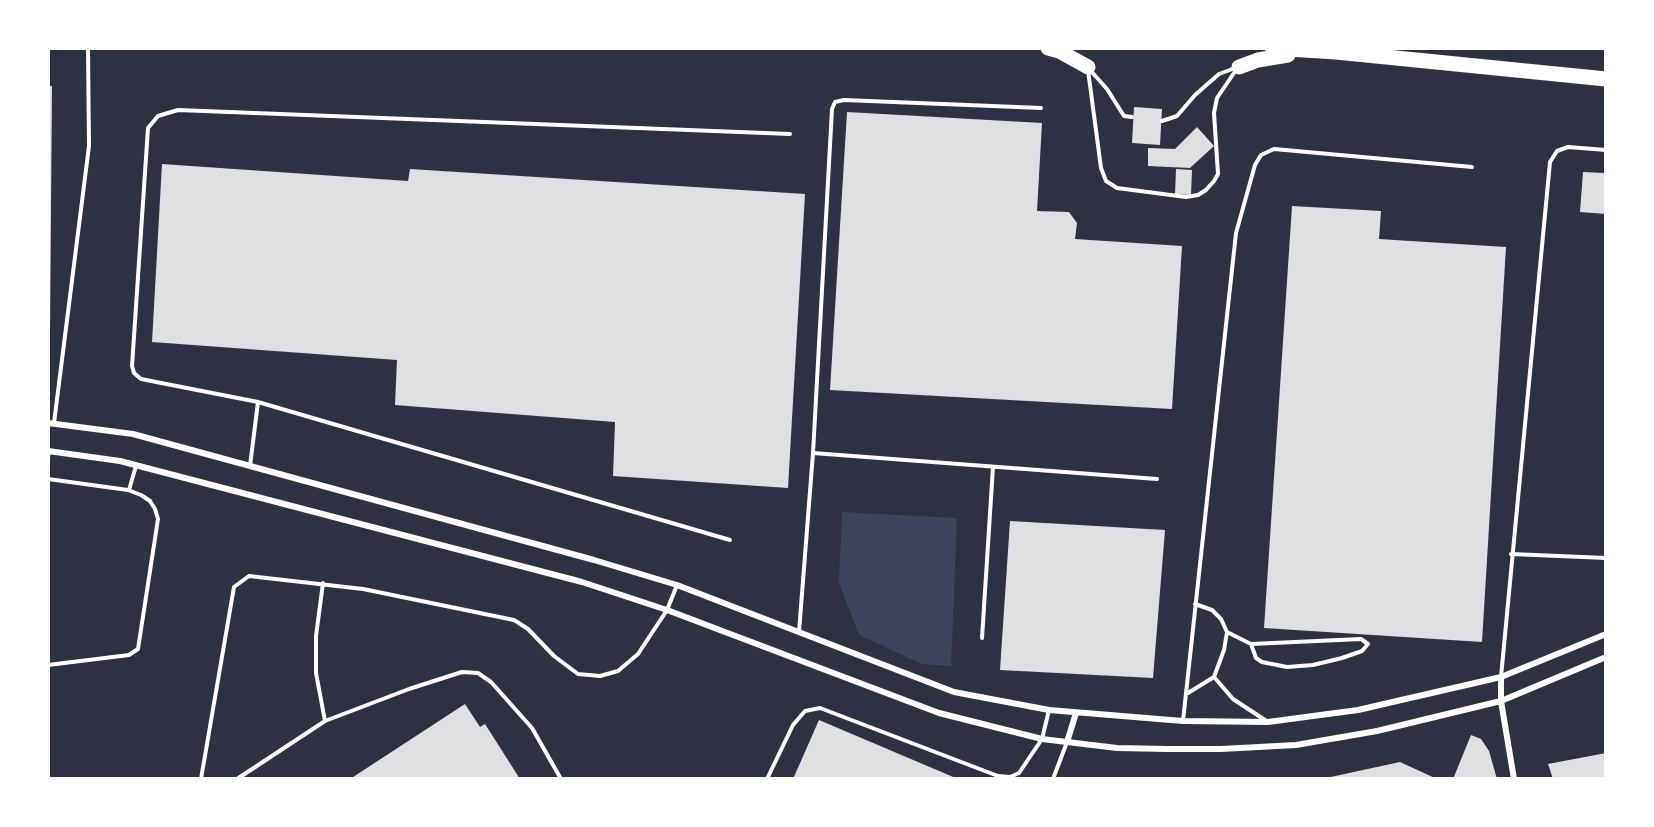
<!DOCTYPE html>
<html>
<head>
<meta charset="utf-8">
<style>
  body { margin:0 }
  #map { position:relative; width:1654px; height:827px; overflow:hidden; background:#2d3142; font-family:Rubik,sans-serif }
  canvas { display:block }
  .frame { position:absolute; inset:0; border:50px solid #fff; pointer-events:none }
</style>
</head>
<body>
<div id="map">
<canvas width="1654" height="827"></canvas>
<div class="frame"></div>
</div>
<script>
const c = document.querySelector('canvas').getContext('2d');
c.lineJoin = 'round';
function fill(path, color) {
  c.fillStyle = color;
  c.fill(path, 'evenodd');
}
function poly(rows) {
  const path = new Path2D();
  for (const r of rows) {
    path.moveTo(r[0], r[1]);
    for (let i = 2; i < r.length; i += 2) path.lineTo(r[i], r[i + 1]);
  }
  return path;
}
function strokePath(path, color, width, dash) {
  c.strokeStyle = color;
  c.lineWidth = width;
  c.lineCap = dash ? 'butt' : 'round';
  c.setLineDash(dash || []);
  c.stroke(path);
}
fill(poly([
  [842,512,957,518,951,666,922,664,859,635,839,583]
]), '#3c4559');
fill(poly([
  [48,86,52,86,50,334,48,334],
  [1134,107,1162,109,1160,145,1132,143],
  [847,112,1042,123,1037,211,1069,212,1077,223,1075,239,1182,246,1172,409,830,390],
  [1197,127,1214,146,1190,168,1148,166,1148,148,1175,149],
  [162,164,408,181,410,169,805,194,788,488,613,476,615,422,395,405,397,360,152,342],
  [1176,169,1192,170,1191,195,1175,194],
  [1583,172,1606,173,1606,214,1580,212],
  [1292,206,1381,211,1379,239,1506,247,1482,642,1264,628],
  [1010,521,1165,530,1153,678,1000,670],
  [465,704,480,727,485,724,520,779,350,779],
  [819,720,958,779,793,779],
  [1471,735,1481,739,1489,751,1497,779,1453,779],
  [1606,753,1606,779,1553,779,1548,764],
  [1400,762,1437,779,1327,779,1326,778]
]), '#e0e0e3');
strokePath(poly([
  [1088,70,1101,168,1106,181,1117,188,1186,197,1198,195,1206,190,1214,181,1218,174,1214,113,1217,98,1236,70],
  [1090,70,1107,89,1124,116,1132,117],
  [1162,121,1177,116,1195,95,1219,74,1235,68],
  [54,423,89,146,88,48],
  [813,453,1157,479],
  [48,458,49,451],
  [250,466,258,402],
  [48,479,128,490,141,495,150,501,155,509,158,519,138,649,129,655,48,665],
  [129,490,136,466],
  [730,540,258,402,141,379,134,373,132,366,148,128,158,116,178,110,790,134],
  [1511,554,1606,558],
  [323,583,316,636,316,673,325,721],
  [799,632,813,453,832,109,835,102,844,100,1041,108],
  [1227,632,1251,644,1361,639,1368,644,1362,651,1342,658,1313,665,1287,667,1262,662,1256,658,1251,644],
  [982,638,993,467],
  [1214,677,1233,699,1268,722],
  [1501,677,1550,162,1557,151,1568,147,1606,150],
  [1188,693,1214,677,1224,650,1227,632,1221,619,1212,610,1195,604],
  [1183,721,1236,233,1255,165,1261,155,1274,149,1472,167],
  [201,779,234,587,249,576,363,589,514,620,528,629,554,656,578,674,600,676,618,671,638,654,667,610,677,585],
  [237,779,325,721,409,689,462,672,478,673,491,682,532,728,561,779],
  [767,779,793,725,805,711,820,708,998,776,1010,777,1019,773,1042,739,1049,710],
  [1053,779,1067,742]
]), '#fff', 4);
strokePath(poly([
  [48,423,133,434,594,560,677,585,954,692,1049,710,1183,721,1268,722,1358,710,1501,677,1606,634],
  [48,451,120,461,582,582,667,610,939,713,1042,739,1117,748,1168,749,1221,749,1296,745,1377,731,1501,701,1606,657],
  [1501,677,1501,701,1514,779],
  [1067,742,1076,713]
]), '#fff', 6);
strokePath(poly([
  [1048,48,1059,51,1088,67],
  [1272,48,1336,52,1606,79],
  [1239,67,1258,60,1288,55]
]), '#fff', 15);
</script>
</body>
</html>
